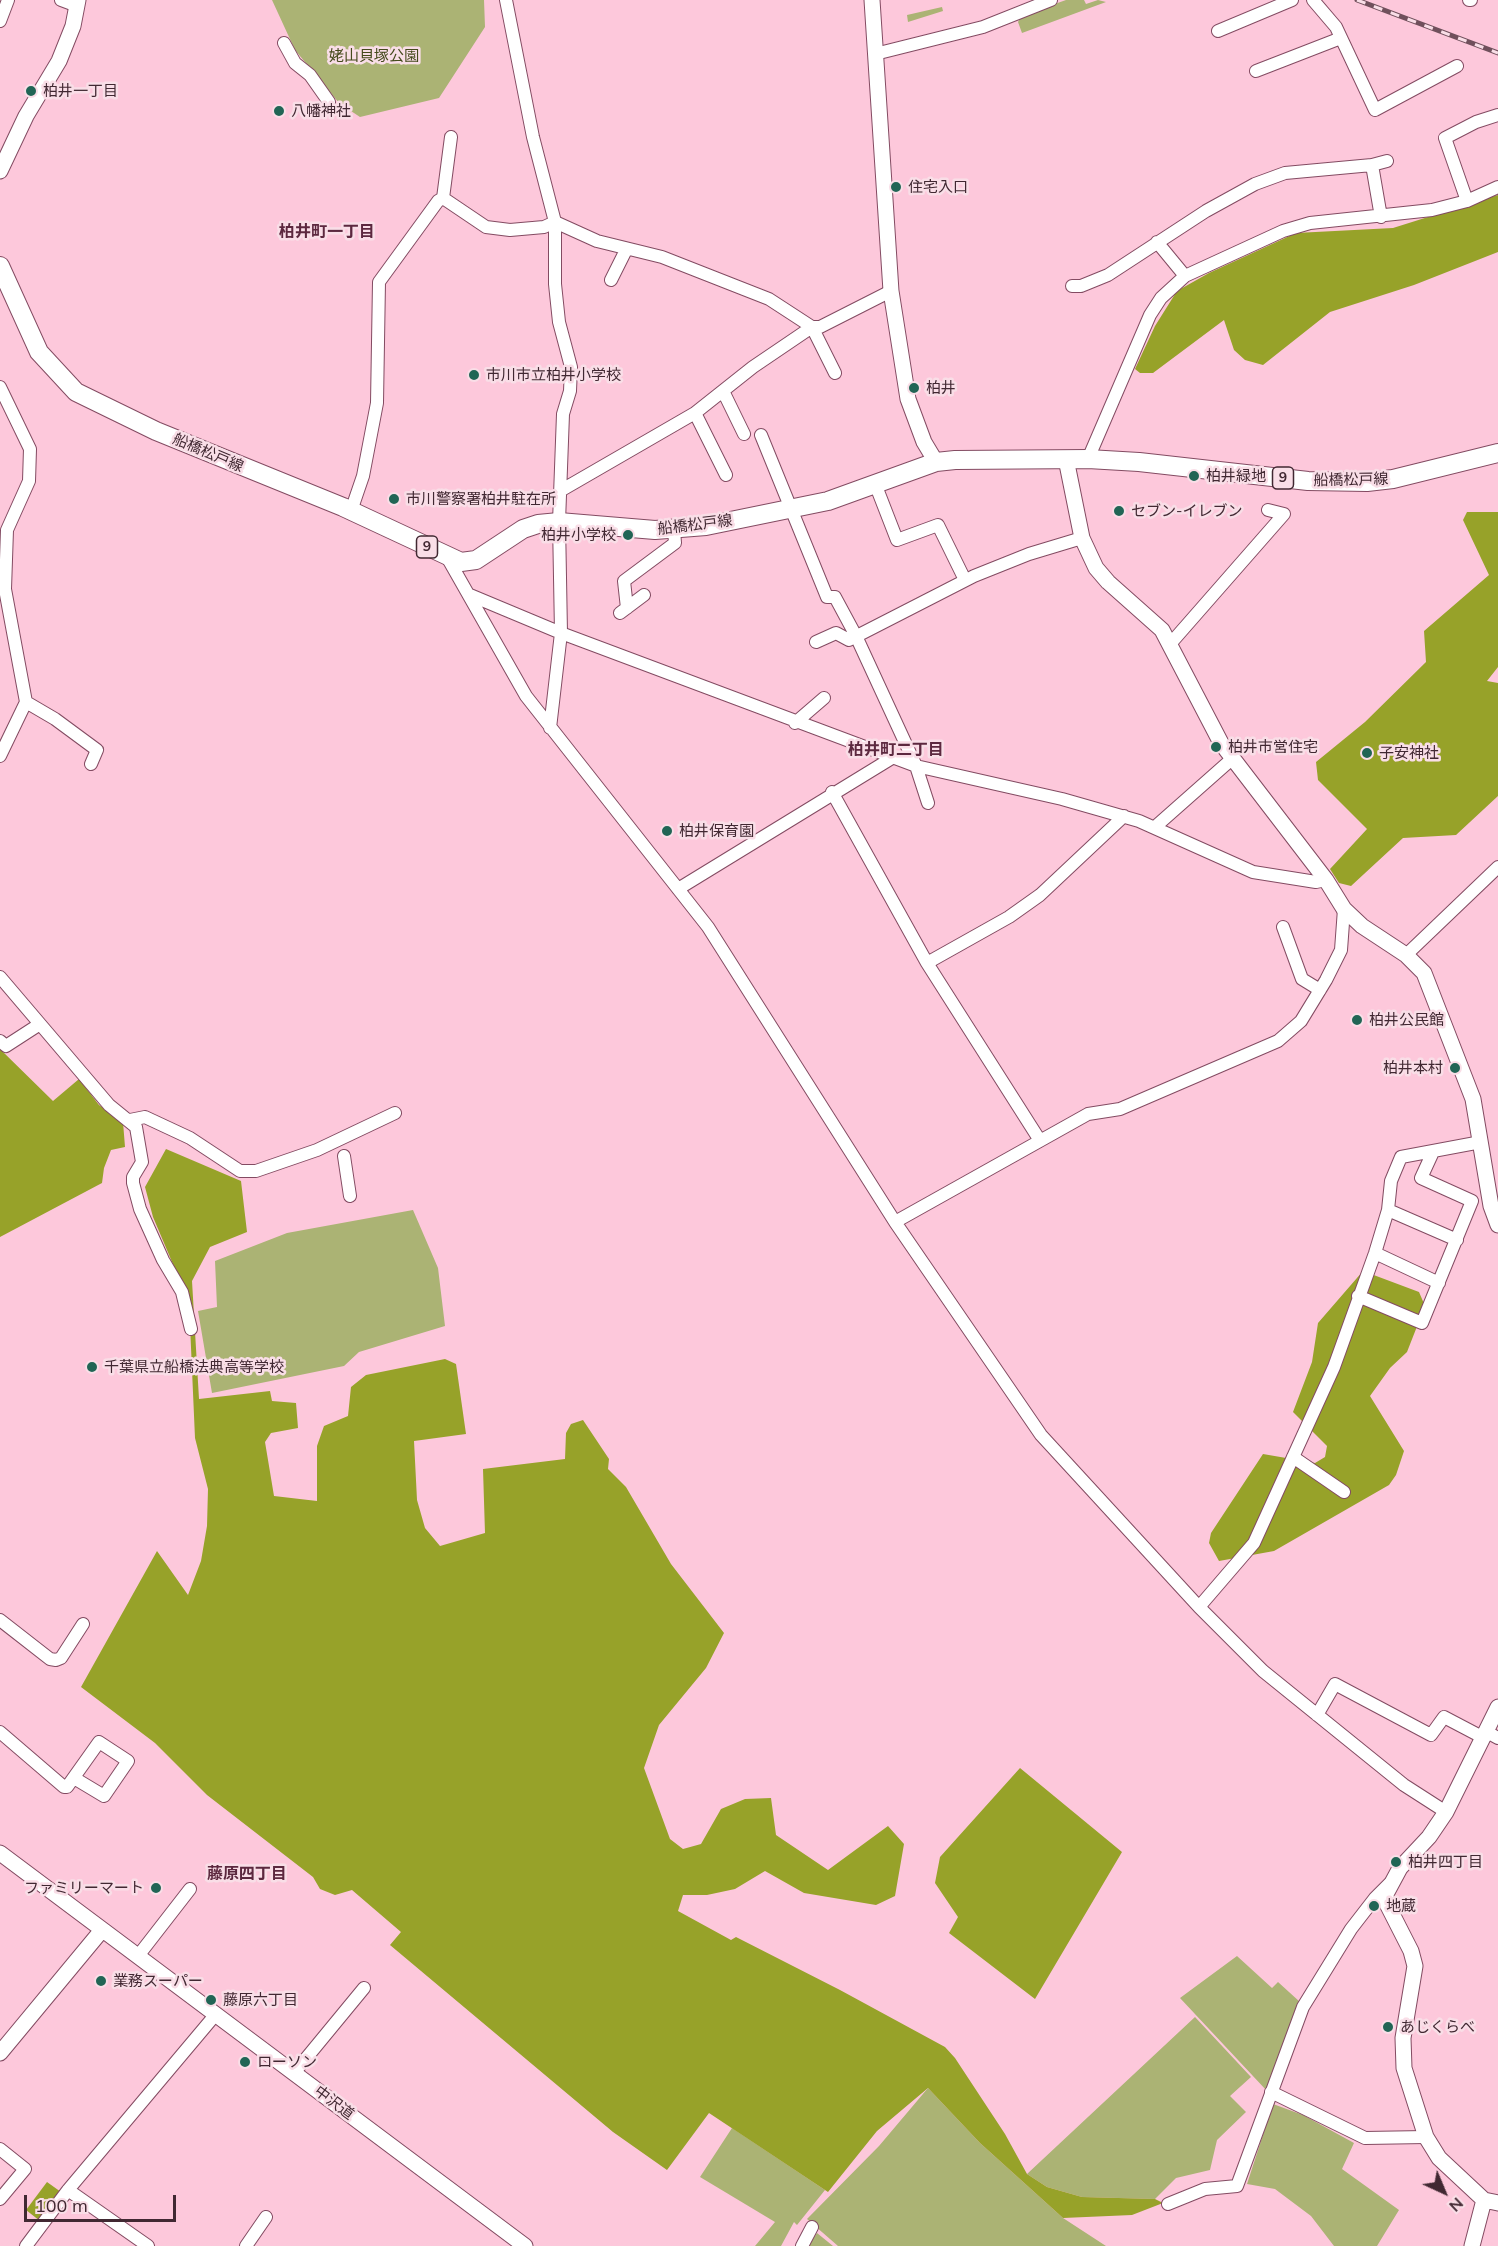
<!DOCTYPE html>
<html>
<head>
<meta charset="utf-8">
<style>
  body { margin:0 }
  #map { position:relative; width:1498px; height:2246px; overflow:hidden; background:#fdc8db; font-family:Mulish,sans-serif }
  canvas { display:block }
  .north { position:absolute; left:1414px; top:2162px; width:60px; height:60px; -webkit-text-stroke:4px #f9dee7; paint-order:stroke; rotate:136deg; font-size:16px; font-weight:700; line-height:24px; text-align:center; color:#412832 }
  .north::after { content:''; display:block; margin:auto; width:21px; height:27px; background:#412832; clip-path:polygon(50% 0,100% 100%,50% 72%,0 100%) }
  .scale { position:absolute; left:24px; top:2195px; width:152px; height:27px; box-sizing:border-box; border:3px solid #412832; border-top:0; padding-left:8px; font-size:18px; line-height:21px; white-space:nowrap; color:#412832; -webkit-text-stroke:4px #f9dee7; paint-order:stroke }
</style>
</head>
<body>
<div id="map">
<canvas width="1498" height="2246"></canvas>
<div class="north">N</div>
<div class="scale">100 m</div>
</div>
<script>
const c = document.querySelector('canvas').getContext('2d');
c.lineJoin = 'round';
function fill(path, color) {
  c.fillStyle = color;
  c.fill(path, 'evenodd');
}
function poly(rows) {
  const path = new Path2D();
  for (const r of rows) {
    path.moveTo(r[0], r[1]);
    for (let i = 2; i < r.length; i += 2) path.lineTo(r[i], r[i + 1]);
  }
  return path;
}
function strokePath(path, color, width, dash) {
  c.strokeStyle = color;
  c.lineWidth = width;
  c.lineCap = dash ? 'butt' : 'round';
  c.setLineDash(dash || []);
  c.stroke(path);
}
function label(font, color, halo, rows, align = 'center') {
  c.font = font + ' Mulish,"Noto Sans JP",sans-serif';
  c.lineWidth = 5;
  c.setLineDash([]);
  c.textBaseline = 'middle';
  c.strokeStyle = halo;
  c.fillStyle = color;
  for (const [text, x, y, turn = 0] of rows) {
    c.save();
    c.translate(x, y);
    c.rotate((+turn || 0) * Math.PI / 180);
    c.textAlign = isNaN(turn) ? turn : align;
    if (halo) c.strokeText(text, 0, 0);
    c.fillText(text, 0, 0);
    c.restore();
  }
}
fill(poly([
  [272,0,484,0,485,27,439,98,360,117,339,103,295,50],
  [1066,0,1084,0,1086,4,1098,0,1106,2,1022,33,1018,22,1021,16],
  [942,7,943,11,908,22,907,15],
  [413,1210,438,1268,445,1326,359,1352,344,1366,212,1393,198,1311,217,1307,215,1261,287,1233],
  [1237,1956,1272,1988,1278,1982,1300,2002,1267,2091,1180,1998],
  [1195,2017,1251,2077,1230,2096,1246,2112,1217,2140,1210,2170,1176,2178,1155,2199,1082,2197,1047,2187,1027,2174],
  [928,2088,980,2143,1063,2218,1106,2246,838,2246,807,2219,879,2146],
  [1273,2104,1303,2115,1354,2143,1342,2169,1399,2210,1377,2246,1334,2246,1311,2216,1275,2189,1247,2184],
  [732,2128,825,2190,797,2225,794,2222,781,2246,755,2246,775,2222,700,2177],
  [817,2233,833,2246,808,2246]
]), '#abb374');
fill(poly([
  [1498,195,1498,252,1414,285,1330,312,1263,365,1245,360,1234,350,1224,320,1153,373,1140,373,1135,369,1155,326,1177,291,1209,273,1296,233,1393,228],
  [1467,512,1498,512,1498,667,1487,681,1498,683,1498,796,1456,835,1403,838,1351,886,1339,883,1330,869,1367,829,1318,780,1316,762,1365,722,1426,662,1424,631,1489,575,1463,520],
  [0,1049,53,1101,79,1079,99,1105,123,1122,125,1147,111,1150,104,1168,102,1183,0,1237],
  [166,1149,241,1181,247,1232,210,1247,192,1281,199,1399,270,1391,272,1401,296,1403,298,1428,271,1433,265,1442,274,1496,317,1501,317,1446,324,1426,348,1416,351,1387,366,1375,445,1359,456,1364,466,1434,414,1441,417,1500,425,1528,440,1546,485,1533,483,1469,565,1459,566,1433,571,1424,583,1420,609,1459,608,1469,626,1487,671,1564,724,1633,706,1668,659,1725,644,1768,670,1839,683,1849,701,1844,721,1809,745,1799,771,1798,776,1835,828,1870,888,1826,904,1844,895,1896,876,1905,804,1893,765,1871,735,1889,707,1895,683,1895,678,1911,731,1940,736,1937,840,1990,945,2047,955,2058,1005,2134,1027,2174,1047,2187,1082,2197,1155,2199,1163,2203,1132,2215,1063,2218,980,2143,928,2088,877,2131,828,2192,709,2113,667,2170,613,2132,390,1945,401,1932,352,1890,335,1895,320,1889,313,1877,207,1795,155,1743,81,1687,157,1551,188,1595,201,1561,207,1526,208,1489,195,1438,189,1302,153,1217,145,1187],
  [1363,1271,1419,1292,1425,1306,1407,1352,1390,1368,1370,1396,1404,1451,1396,1475,1389,1485,1274,1551,1219,1561,1209,1543,1211,1533,1263,1454,1315,1463,1325,1457,1327,1446,1293,1412,1312,1362,1318,1323],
  [1020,1768,1122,1852,1035,1999,949,1933,958,1917,935,1883,940,1857],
  [47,2182,61,2192,40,2221,26,2210]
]), '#97a229');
const minor = poly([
  [61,0,77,6],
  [506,0,533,137,555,222,555,284,559,322,571,367,570,391,563,414,559,522,561,633,550,728],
  [1313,0,1336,27,1375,110,1457,66],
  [1469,0,1471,0],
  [0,21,8,0],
  [1218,31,1292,0],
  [284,43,295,63,310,75,329,102],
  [875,54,983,27,1051,0],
  [1256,71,1341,38],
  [1372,165,1381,217],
  [443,198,486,227,510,230,544,227,555,222,597,241,662,257,769,299,812,327,820,327,891,291],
  [1467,201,1445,138,1476,122,1498,115],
  [1157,242,1185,276],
  [611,280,626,250],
  [1072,286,1081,286,1108,275,1206,211,1255,184,1285,173,1372,165,1387,161],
  [0,387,30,449,29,481,7,530,5,589,26,702,0,756],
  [723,391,744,434],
  [695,413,726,475],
  [761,435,827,597,835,597,856,636,916,766,928,803],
  [1088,459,1150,315,1161,298,1185,276,1283,231,1310,223,1432,210,1467,201,1498,187],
  [876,486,897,540,938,525,965,580],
  [560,491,695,413,753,367,812,327,835,373],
  [351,511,363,476,377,403,379,282,438,201,443,198,451,137],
  [447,557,526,696,708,927,895,1222,1041,1435,1199,1607,1263,1671,1404,1785,1446,1812],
  [470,595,561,633,916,766,1062,799,1139,821,1253,872,1316,882,1326,880],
  [627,608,624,581,675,543,674,530],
  [620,613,644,595],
  [816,642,836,633,849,640,974,576,1029,554,1082,538],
  [1171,643,1284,514,1268,510],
  [26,702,55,719,97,750,91,764],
  [795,723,824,698],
  [832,792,927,963,1009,917,1040,895,1124,816],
  [1155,827,1233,758],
  [678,889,892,758],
  [1283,927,1302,979,1320,990],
  [1406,955,1498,867],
  [927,963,1039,1139],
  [0,977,109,1105,136,1127,142,1162,133,1177,133,1183,140,1209,163,1260,182,1292,191,1329],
  [0,1041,6,1046,40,1024],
  [130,1120,145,1117,190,1138,240,1171,256,1171,317,1150,395,1113],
  [344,1156,350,1196],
  [1388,1210,1457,1240],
  [895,1222,1088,1114,1120,1109,1278,1041,1301,1021,1326,980,1341,950,1344,909],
  [1375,1253,1439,1283],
  [1358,1296,1422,1323,1472,1201,1421,1178,1433,1152],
  [1293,1457,1344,1492],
  [1199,1607,1254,1543,1334,1367,1375,1253,1388,1210,1391,1181,1401,1157,1481,1142],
  [0,1620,50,1659,56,1660,61,1658,83,1624],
  [1317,1715,1335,1684,1431,1735,1444,1717,1484,1738],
  [0,1732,64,1787,67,1787,99,1742,128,1761,104,1796,74,1778],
  [1487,1732,1498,1738],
  [138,1956,190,1889],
  [294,2073,364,1988],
  [1271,2092,1365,2138,1426,2137],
  [0,2149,25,2169,0,2199],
  [68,2190,148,2246],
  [1168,2204,1205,2189,1237,2186,1303,2007,1351,1929,1375,1898,1389,1884],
  [26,2246,68,2190,216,2014],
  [246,2246,266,2217],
  [802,2246,812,2227]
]);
const tertiary = poly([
  [872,0,891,291,908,399,924,442,936,462],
  [0,171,26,116,59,61,73,26,78,0],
  [1066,459,1082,538,1096,568,1108,582,1162,630,1221,743,1326,880,1344,909,1362,926,1406,955,1424,973,1473,1099,1491,1206,1498,1225],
  [1498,1707,1446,1812,1429,1837,1400,1868,1386,1894,1387,1904,1411,1951,1415,1966,1403,2038,1404,2068,1426,2137,1439,2158,1484,2200,1498,2203],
  [0,1853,525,2246],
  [0,2053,102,1930],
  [1472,2246,1484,2200]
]);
const primary = poly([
  [0,266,39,352,76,392,156,431,343,507,461,562,476,560,523,529,538,524,559,522,655,530,706,526,828,501,936,462,955,460,1088,459,1139,462,1308,481,1367,482,1393,479,1498,453]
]);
strokePath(minor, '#834b62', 14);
strokePath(tertiary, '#834b62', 17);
strokePath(primary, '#834b62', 20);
strokePath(minor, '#fff', 12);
strokePath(tertiary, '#fff', 15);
strokePath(primary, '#fff', 18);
const rail = poly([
  [1357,0,1498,53]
]);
strokePath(rail, '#70505c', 5);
strokePath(rail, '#f9dee7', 3, [9]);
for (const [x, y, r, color] of [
  [31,91,6,"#216555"],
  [279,111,6,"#216555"],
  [896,187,6,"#216555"],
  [474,375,6,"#216555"],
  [914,388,6,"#216555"],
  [1194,476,6,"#216555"],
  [394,499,6,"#216555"],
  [1119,511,6,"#216555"],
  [628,535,6,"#216555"],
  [1216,747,6,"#216555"],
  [1367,753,6,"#216555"],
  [667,831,6,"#216555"],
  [1357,1020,6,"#216555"],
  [1455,1068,6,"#216555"],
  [92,1367,6,"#216555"],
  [1396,1862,6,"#216555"],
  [156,1888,6,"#216555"],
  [1374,1906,6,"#216555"],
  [101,1981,6,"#216555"],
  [211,2000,6,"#216555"],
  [1388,2027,6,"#216555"],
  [245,2062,6,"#216555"]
]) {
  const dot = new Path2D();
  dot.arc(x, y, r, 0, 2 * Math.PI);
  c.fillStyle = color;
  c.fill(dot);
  strokePath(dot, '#f9dee7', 2);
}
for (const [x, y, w] of [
  [1283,478,21],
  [427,547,21]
]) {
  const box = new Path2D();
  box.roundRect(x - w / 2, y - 11, w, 22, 4.5);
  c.fillStyle = '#f9dee7';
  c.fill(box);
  strokePath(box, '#412832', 1.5);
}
label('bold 14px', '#412832', null, [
  ["9",1283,478],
  ["9",427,547]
]);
label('15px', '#454a1c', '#f9dee7', [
  ["姥山貝塚公園",374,56]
]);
label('15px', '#412832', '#f9dee7', [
  ["柏井一丁目",43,91],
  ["八幡神社",291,111],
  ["住宅入口",908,187],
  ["市川市立柏井小学校",486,375],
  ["柏井",926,388],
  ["柏井緑地",1206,476],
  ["市川警察署柏井駐在所",406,499],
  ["セブン-イレブン",1131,511],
  ["柏井小学校",616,535,"right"],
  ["柏井市営住宅",1228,747],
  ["子安神社",1379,753],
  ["柏井保育園",679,831],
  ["柏井公民館",1369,1020],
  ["柏井本村",1443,1068,"right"],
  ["千葉県立船橋法典高等学校",104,1367],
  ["柏井四丁目",1408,1862],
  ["ファミリーマート",144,1888,"right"],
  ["地蔵",1386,1906],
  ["業務スーパー",113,1981],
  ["藤原六丁目",223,2000],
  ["あじくらべ",1400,2027],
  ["ローソン",257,2062]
], 'left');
label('15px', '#412832', '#f9dee7', [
  ["船橋松戸線",208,453,23],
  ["船橋松戸線",1351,480,-1],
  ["船橋松戸線",695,525,-7],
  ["中沢道",334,2103,37]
]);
label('bold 16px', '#5c283f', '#f9dee7', [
  ["柏井町一丁目",327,232],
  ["柏井町二丁目",896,750],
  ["藤原四丁目",247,1874]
]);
</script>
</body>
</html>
